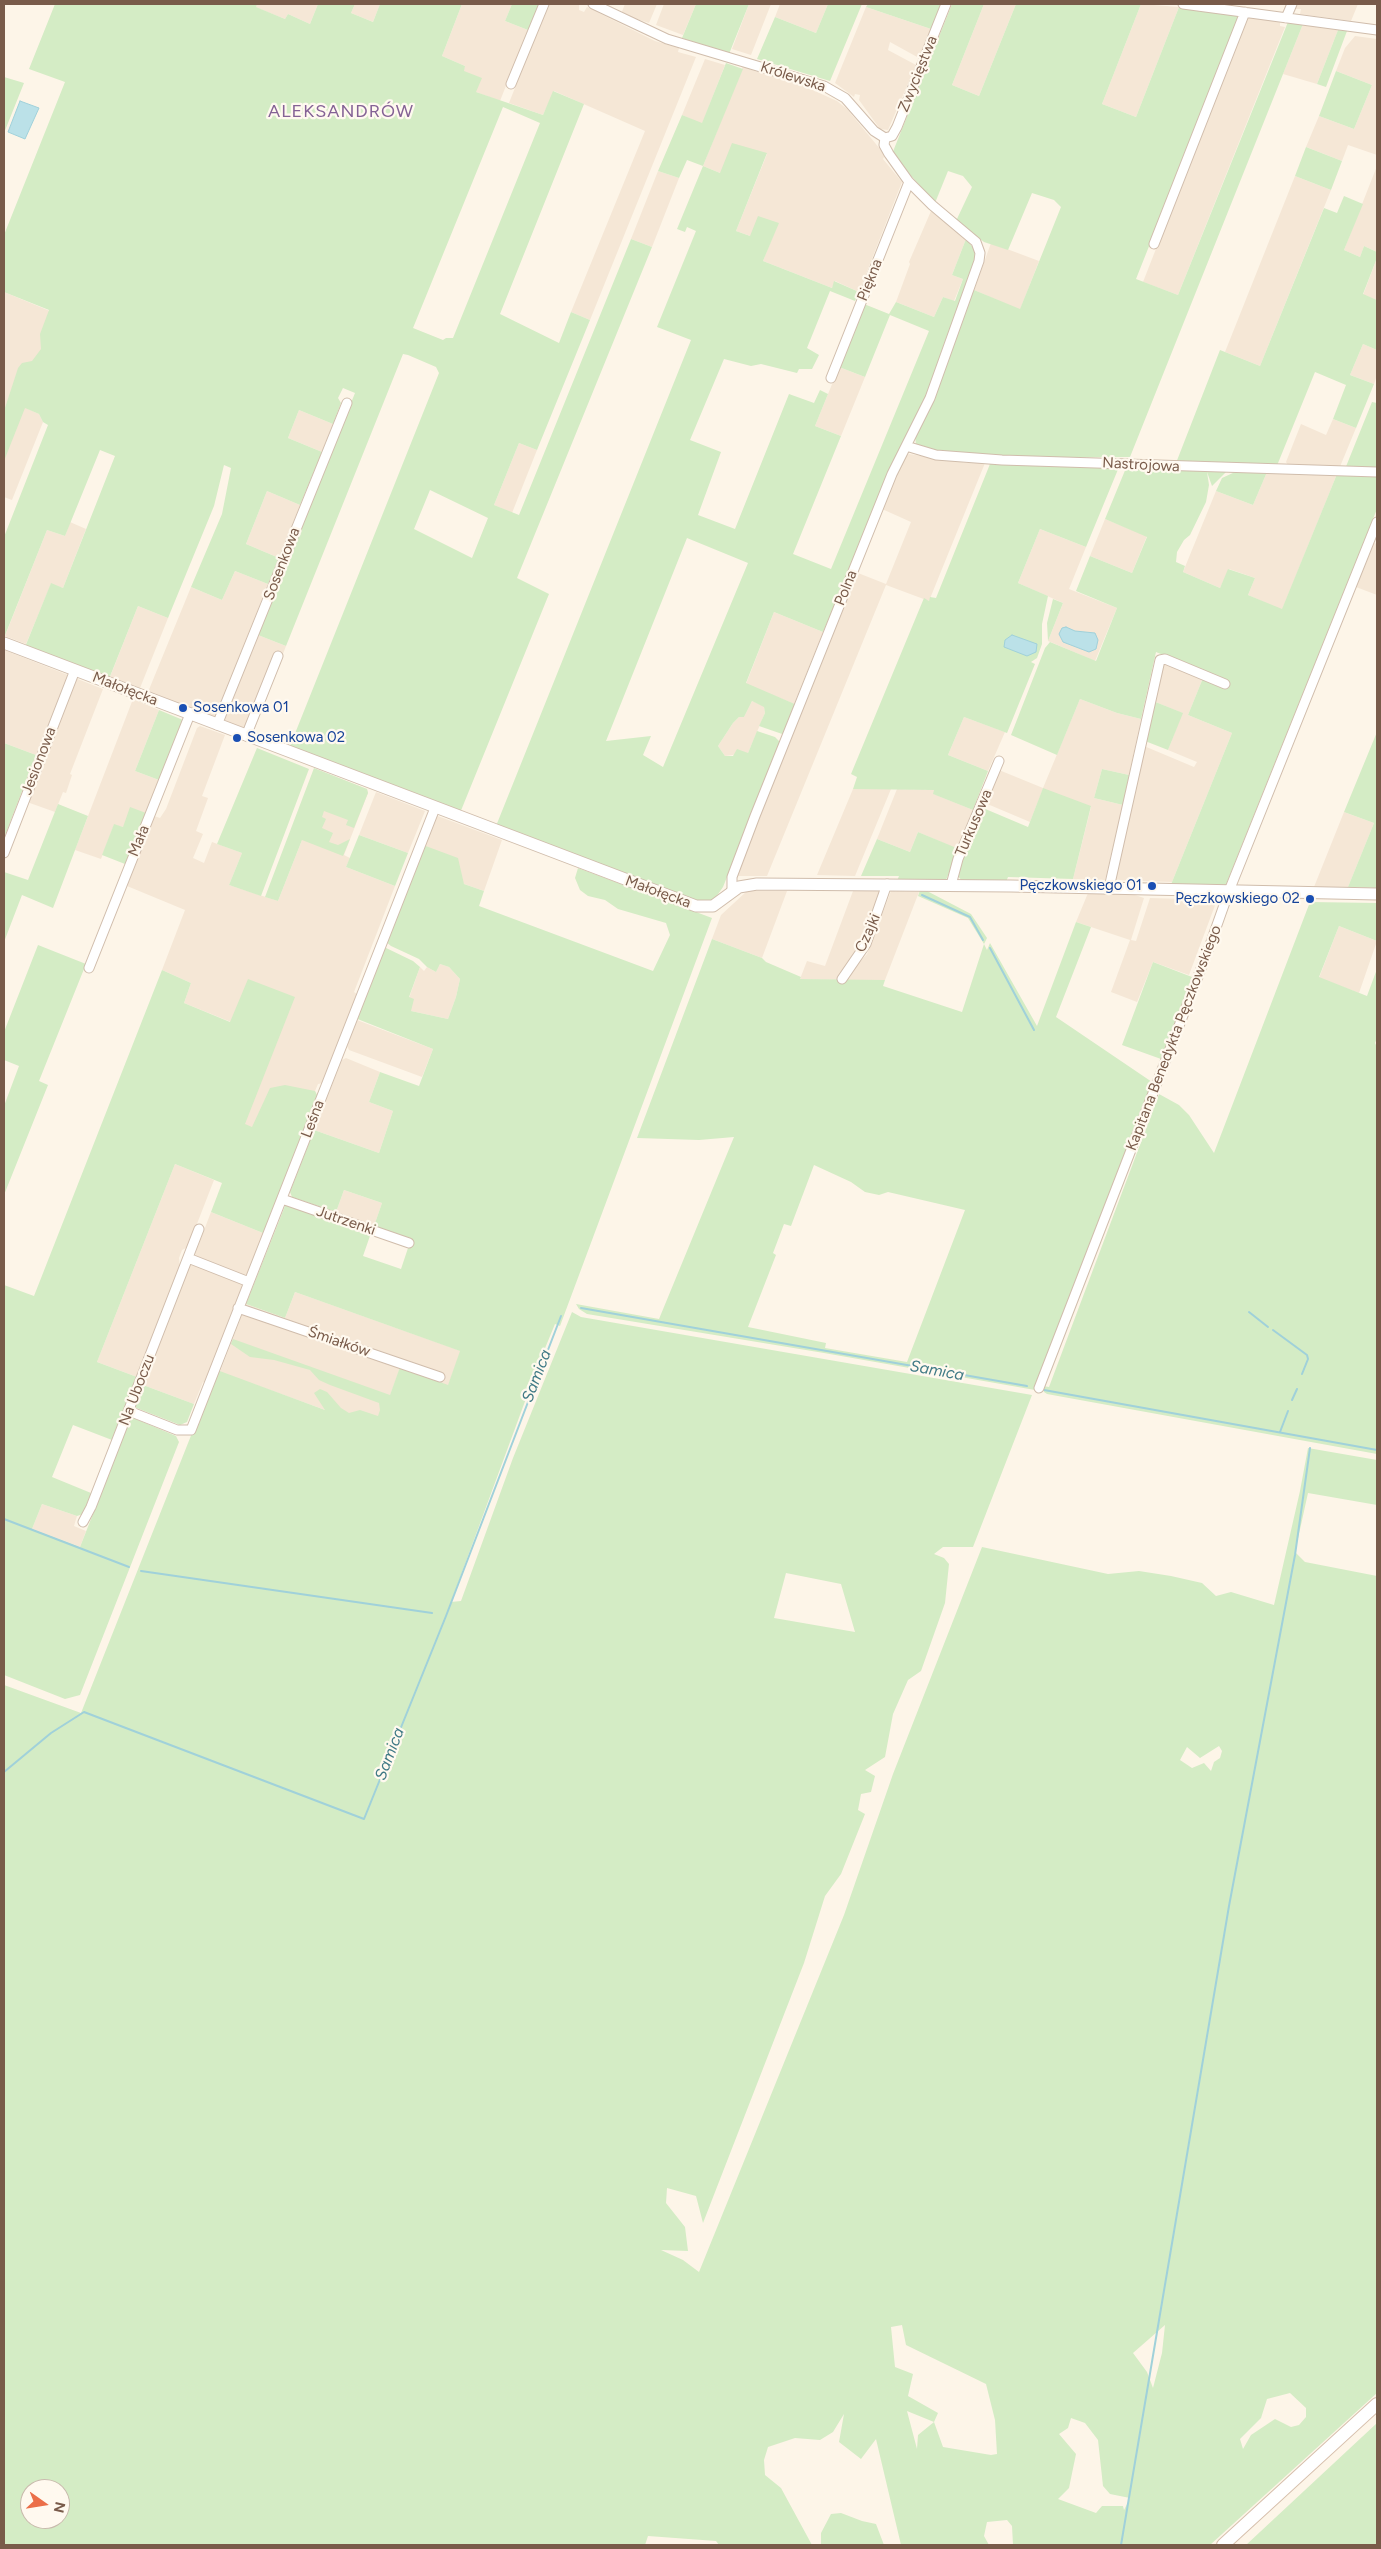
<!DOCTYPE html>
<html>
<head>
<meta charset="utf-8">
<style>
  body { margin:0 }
  #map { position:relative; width:1381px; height:2549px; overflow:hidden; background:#fdf5e8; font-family:Figtree,sans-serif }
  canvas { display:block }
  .frame { position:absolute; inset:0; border:5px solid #795b4a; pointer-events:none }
  .north { position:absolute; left:20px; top:2479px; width:50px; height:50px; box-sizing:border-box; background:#fff9ef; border:1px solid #c9baad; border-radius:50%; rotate:103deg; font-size:14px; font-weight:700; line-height:20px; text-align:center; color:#795b4a }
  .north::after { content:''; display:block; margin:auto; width:18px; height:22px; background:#eb6f49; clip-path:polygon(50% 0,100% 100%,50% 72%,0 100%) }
</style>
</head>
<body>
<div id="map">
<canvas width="1381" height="2549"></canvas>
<div class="frame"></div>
<div class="north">N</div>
</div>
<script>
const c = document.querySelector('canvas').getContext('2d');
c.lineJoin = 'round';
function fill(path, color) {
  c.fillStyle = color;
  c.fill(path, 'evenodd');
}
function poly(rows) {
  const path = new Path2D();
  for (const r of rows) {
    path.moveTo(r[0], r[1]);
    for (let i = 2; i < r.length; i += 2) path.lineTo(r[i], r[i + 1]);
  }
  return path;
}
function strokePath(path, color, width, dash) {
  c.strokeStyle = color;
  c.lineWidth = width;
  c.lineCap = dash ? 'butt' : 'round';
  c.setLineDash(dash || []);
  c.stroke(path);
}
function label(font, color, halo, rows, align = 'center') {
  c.font = font + ' Figtree,sans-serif';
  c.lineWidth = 4.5;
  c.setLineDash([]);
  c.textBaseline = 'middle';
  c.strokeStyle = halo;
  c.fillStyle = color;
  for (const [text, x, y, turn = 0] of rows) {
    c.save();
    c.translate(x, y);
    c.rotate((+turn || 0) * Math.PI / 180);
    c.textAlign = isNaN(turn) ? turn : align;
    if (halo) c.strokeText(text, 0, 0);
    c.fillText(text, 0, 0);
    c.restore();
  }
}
fill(poly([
  [257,4,318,4,310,24,288,14,285,19,255,7],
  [355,4,380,4,373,22,351,13],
  [462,4,512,4,505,21,528,30,500,101,476,92,463,71,465,66,442,56],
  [548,4,579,4,579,10,584,12,587,7,655,41,679,48,678,52,696,57,590,320,571,312,645,131,554,91,543,115,509,103],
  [625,4,657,4,649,23,621,14],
  [664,4,696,4,683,35,656,25],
  [749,4,771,4,751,55,732,49],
  [780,4,828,4,816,33,775,17],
  [984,4,1016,4,979,96,952,85],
  [1141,4,1179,7,1136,117,1102,104],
  [1295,4,1358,4,1351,21,1300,14,1301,9,1293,9],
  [866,7,931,29,919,58,890,42,888,50,916,65,888,130,880,129,859,100,860,95,855,94,854,97,835,83],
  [1247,16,1280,21,1280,26,1285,27,1178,295,1143,282],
  [1303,24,1338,30,1317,84,1283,74],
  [1355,36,1377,39,1377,155,1348,145,1342,161,1306,147,1319,116,1354,129,1372,85,1336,71,1345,48],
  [705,59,725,65,702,124,682,115],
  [743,66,757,72,761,71,785,80,786,78,816,88,817,92,837,101,847,109,885,155,883,159,902,182,859,292,835,281,832,288,763,261,778,223,750,236,736,231,767,154,720,173,703,166],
  [1377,166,1377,252,1364,246,1360,257,1344,250],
  [658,171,679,178,652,247,631,239],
  [1295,176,1331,190,1260,366,1225,352],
  [931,211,966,239,952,275,963,279,954,301,943,297,934,317,896,302,910,264,909,262],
  [991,243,1039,261,1020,310,974,290],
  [1377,258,1377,300,1363,295],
  [4,292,62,316,26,408,39,414,43,422,12,500,4,497],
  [1363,344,1377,350,1377,375,1374,384,1350,375],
  [839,367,865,377,841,436,815,426],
  [299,410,333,424,322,452,288,438],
  [1333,419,1356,428,1339,469,1288,465,1286,462,1301,424,1326,435],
  [519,443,537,450,512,513,494,505],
  [909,454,967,463,985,463,929,601,886,585,767,876,735,876,858,573,886,584,911,522,882,509,904,456],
  [1267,472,1337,474,1282,610,1248,595,1255,578,1229,569,1220,588,1183,572,1216,491,1253,505],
  [267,491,300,505,279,558,246,544],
  [1105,519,1147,536,1132,573,1090,556],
  [70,522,86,529,63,588,51,584,26,644,5,636,47,530,65,536],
  [1040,529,1086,547,1069,589,1117,608,1095,661,1048,641,1063,603,1018,583],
  [1374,543,1377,544,1377,595,1356,587],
  [235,571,268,584,215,718,148,692,191,587,222,600],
  [138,606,168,618,140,688,110,677],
  [774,612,823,632,794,704,746,684],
  [258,635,286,646,253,733,222,722],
  [4,650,68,675,36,755,4,743],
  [1162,662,1203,678,1188,715,1232,733,1172,882,1115,880,1144,746,1194,767,1197,762,1168,750,1182,713,1153,701],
  [75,678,103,689,70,774,72,775,66,793,63,792,55,812,27,802],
  [133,699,159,710,135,771,159,780,146,813,123,827,114,825,101,859,75,850],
  [1080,699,1117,713,1141,719,1129,775,1102,769,1094,798,1123,805,1105,880,1073,879,1091,807,1043,789,1030,822,985,803,999,770,1043,788],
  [752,701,764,706,765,713,748,753,725,756,718,746,733,723,739,717,744,717],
  [964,717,1005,732,988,771,948,755],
  [200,726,225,735,202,796,208,798,196,831,203,834,193,858,204,863,212,842,242,853,229,885,278,901,328,774,367,789,368,793,344,855,350,858,346,867,395,886,354,992,358,995,323,1083,318,1084,315,1091,318,1097,230,1163,231,1022,184,1003,191,983,162,970,185,910,127,886,154,816,160,818,166,809,197,728],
  [853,789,891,789,855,876,817,875],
  [897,789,935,790,934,794,973,810,957,849,918,832,910,852,877,839],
  [376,792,425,811,408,853,359,835],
  [1344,812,1374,823,1348,887,1314,887],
  [435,815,502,840,484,891,464,884,423,845],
  [747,891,787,891,762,958,712,939,721,915],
  [853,891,882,891,858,952,844,968,838,980,800,979,807,961,825,966],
  [891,891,919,892,885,980,847,980,850,972,867,954],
  [1088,893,1135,895,1144,898,1131,940,1136,941,1150,898,1217,900,1189,975,1153,962,1137,1002,1111,992,1130,940,1076,922],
  [1339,926,1377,941,1359,993,1319,978],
  [440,964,449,967,460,979,456,997,448,1019,411,1011,409,998,420,967,424,971,427,967,436,972],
  [357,1020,433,1049,422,1077,349,1050,347,1046],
  [346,1058,380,1072,369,1102,393,1111,379,1153,314,1130,342,1060],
  [175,1164,214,1180,188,1247,182,1250,179,1258,180,1267,137,1377,97,1362],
  [344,1190,382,1203,374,1226,336,1212],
  [211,1212,263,1233,248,1274,242,1276,197,1258,195,1254],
  [191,1262,244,1284,205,1383,203,1382,194,1404,143,1385],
  [295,1292,461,1351,448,1386,400,1368,378,1429,220,1372,246,1304,285,1318],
  [42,1504,77,1516,74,1526,86,1531,80,1547,32,1529]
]), '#f5e7d6');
fill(poly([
  [55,4,257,4,256,7,285,19,288,14,310,24,318,4,355,4,351,13,373,22,380,4,462,4,442,56,465,66,464,71,482,78,476,92,543,115,553,91,584,104,500,314,559,343,571,312,590,320,537,450,519,443,494,505,519,515,631,239,652,247,517,578,549,594,460,813,290,746,439,373,436,367,408,355,403,354,286,646,258,635,355,393,343,388,338,398,341,403,333,424,299,410,288,438,322,452,300,505,267,491,246,544,279,558,268,584,235,571,222,600,191,587,222,514,231,468,224,465,214,506,168,618,138,606,109,679,25,647,51,583,63,588,115,456,100,450,65,536,47,530,4,638,4,537,48,425,43,422,39,414,25,408,4,461,4,411,18,368,22,363,32,361,41,349,40,334,49,310,4,292,4,235,65,82,29,69],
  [503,107,540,123,453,338,446,338,443,340,413,328],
  [430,490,488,518,472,558,414,529],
  [512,4,539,4,528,30,505,21],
  [696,4,749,4,729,54,682,38],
  [828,4,862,4,830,81,757,59,775,17,816,33],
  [868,4,941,4,931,29,866,7],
  [952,4,984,4,952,85,979,96,1016,4,1141,4,1102,104,1136,117,1179,7,1241,15,1136,279,1178,295,1288,22,1303,24,1130,457,1000,458,920,448,916,444,915,437,974,290,1020,309,1061,207,1054,200,1032,193,1008,250,984,242,956,221,972,187,963,176,948,171,935,203,892,154],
  [1338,30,1347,31,1326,87,1317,84],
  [726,63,743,69,703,166,720,173,732,143,767,153,736,231,750,236,758,216,779,223,763,261,832,288,834,281,859,292,855,301,830,291,807,348,819,355,812,369,799,369,797,373,761,364,751,366,724,359,690,440,721,452,698,515,735,529,789,394,814,403,820,390,828,394,815,426,841,436,793,554,831,569,929,331,890,315,865,377,839,367,864,304,889,314,896,302,934,317,943,297,955,301,963,279,952,275,966,239,975,250,977,261,925,398,823,632,774,612,746,683,797,705,785,735,759,726,765,713,764,707,752,701,744,717,739,717,733,723,718,746,725,756,733,756,737,749,748,753,757,731,775,737,781,743,723,887,714,900,708,902,698,902,496,826,691,340,657,327,696,231,687,227,685,232,677,229,703,166,687,160,679,178,658,171,682,115,702,123],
  [687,538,748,563,663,767,643,755,651,736,606,741],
  [1336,71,1372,85,1354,129,1319,116],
  [4,77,24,83,4,133],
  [1306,147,1342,161,1331,190,1295,176],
  [1344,196,1363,204,1344,250,1360,257,1364,246,1377,252,1377,258,1363,294,1377,300,1377,350,1363,344,1350,375,1374,384,1356,428,1333,419,1346,385,1315,372,1276,468,1176,463,1220,350,1260,366,1324,208,1337,213],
  [1372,402,1377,403,1377,470,1345,469],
  [990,464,1067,464,1119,467,1086,547,1040,529,1018,583,1048,596,1042,624,1042,644,1037,658,1031,662,1035,664,1007,733,964,717,948,755,988,771,973,810,933,794,934,790,853,789,857,777,851,774,924,598,929,601,930,597,936,598],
  [1126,468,1227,471,1212,486,1207,472,1209,485,1206,502,1190,535,1184,540,1177,552,1176,562,1185,566,1183,572,1220,588,1228,569,1255,578,1248,595,1282,609,1337,474,1377,475,1377,509,1225,887,1170,887,1232,733,1188,715,1203,678,1229,682,1156,652,1141,719,1117,713,1080,699,1057,755,1011,735,1045,648,1050,642,1096,661,1117,608,1076,591,1090,556,1132,573,1147,537,1105,519],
  [1235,472,1267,472,1253,505,1216,491,1222,478],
  [1053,599,1063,603,1048,641,1047,623],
  [1153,701,1183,713,1168,750,1145,741],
  [159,710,183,720,159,780,135,771],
  [1377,732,1377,888,1348,887,1374,823,1344,812],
  [4,743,36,755,4,838],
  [257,748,309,769,261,896,229,885,242,853,217,844],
  [314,768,367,789,368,793,354,828,346,825,348,820,324,811,322,817,326,819,322,828,333,833,329,842,338,845,350,839,343,856,302,840,278,901,265,897],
  [1102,769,1129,775,1123,805,1094,798],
  [1043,788,1091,806,1073,879,1008,877,1006,882,963,882,957,875,983,808,1028,827],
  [58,804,88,816,53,908,22,895,4,942,4,872,28,880],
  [130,807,146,813,125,864,102,855,114,824,123,827],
  [918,832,959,849,946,880,897,881,899,876,861,876,877,839,910,852],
  [359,835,408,853,395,886,346,867],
  [423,845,458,858,464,884,484,891,479,906,653,971,670,935,666,923,618,909,605,900,588,896,580,890,575,878,578,868,712,918,560,1326,555,1324,541,1358,451,1602,461,1601,513,1458,572,1312,581,1317,1032,1395,973,1547,943,1547,934,1554,944,1558,949,1564,945,1603,921,1671,908,1680,893,1714,885,1757,865,1770,875,1776,871,1792,861,1794,858,1810,865,1814,841,1874,825,1896,804,1963,703,2223,696,2196,667,2188,666,2203,685,2227,688,2251,661,2250,683,2260,699,2272,844,1915,893,1774,982,1547,1108,1574,1139,1571,1171,1576,1202,1583,1216,1596,1231,1592,1274,1605,1300,1491,1308,1448,1377,1460,1377,1505,1308,1493,1295,1552,1305,1562,1377,1576,1377,2393,1210,2545,1013,2545,1012,2526,1007,2520,987,2522,984,2536,989,2545,901,2545,876,2439,861,2459,839,2442,844,2414,833,2432,820,2440,795,2438,768,2447,764,2460,765,2475,781,2488,812,2545,719,2545,716,2541,648,2536,645,2545,4,2545,4,1685,81,1713,217,1370,325,1410,314,1393,320,1389,327,1392,341,1408,349,1413,360,1410,378,1416,380,1410,379,1403,330,1385,319,1380,310,1370,274,1360,250,1357,231,1344,233,1339,390,1395,400,1367,448,1385,460,1351,295,1292,285,1318,246,1304,285,1206,289,1204,371,1233,363,1256,401,1269,411,1239,374,1226,382,1203,344,1190,336,1212,292,1197,290,1192,314,1130,379,1153,393,1111,369,1102,380,1072,419,1086,433,1049,355,1018,382,946,413,961,420,967,409,997,414,999,411,1011,448,1019,456,997,460,979,449,967,440,964,436,972,427,967,419,959,391,946,385,941],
  [786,1573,841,1584,855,1632,774,1618],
  [1219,1746,1222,1751,1220,1758,1214,1762,1211,1771,1204,1763,1192,1768,1180,1760,1187,1747,1200,1758],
  [902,2325,906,2345,986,2384,995,2420,997,2454,991,2455,943,2447,934,2422,938,2413,908,2396,913,2374,895,2367,891,2327],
  [1165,2325,1162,2353,1153,2388,1147,2372,1133,2353],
  [1290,2393,1306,2408,1306,2417,1299,2425,1291,2427,1275,2419,1251,2435,1243,2449,1240,2439,1261,2418,1267,2399],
  [907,2411,934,2422,918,2435,917,2449],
  [1071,2418,1085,2423,1098,2440,1103,2486,1110,2494,1130,2498,1124,2510,1123,2506,1102,2506,1096,2513,1058,2499,1069,2488,1076,2454,1059,2434,1068,2428],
  [30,2489,60,2489,60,2519,30,2519],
  [920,890,927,891,971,914,987,938,984,944,987,950,990,943,1037,1026,1076,922,1091,927,1056,1017,1152,1082,1089,1254,1035,1390,824,1353,587,1314,579,1309,576,1304,659,1319,734,1137,699,1140,637,1138,712,939,762,958,766,962,801,977,800,979,885,980,883,986,962,1012,984,944,968,918,918,896],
  [814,1165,851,1182,865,1192,879,1195,888,1192,965,1210,907,1362,825,1348,826,1343,748,1327,776,1255,773,1253,784,1224,791,1226],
  [1310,902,1377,903,1377,941,1339,926,1319,977,1367,996,1377,969,1377,1038,1375,1043,1377,1047,1377,1454,1047,1394,1044,1392,1043,1386,1049,1387,1159,1094,1179,1105,1189,1115,1214,1153],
  [38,945,86,964,39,1081,48,1085,4,1195,4,1106,19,1066,4,1060,4,1032],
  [1153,962,1192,977,1161,1059,1122,1045],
  [162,970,191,983,184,1003,230,1022,248,979,295,997,245,1124,252,1127,270,1088,285,1085,315,1091,318,1097,263,1233,211,1212,222,1183,175,1164,97,1362,137,1377,112,1440,73,1425,52,1477,91,1493,83,1514,77,1516,42,1504,32,1529,80,1547,131,1417,176,1436,179,1442,80,1695,65,1699,4,1675,4,1285,34,1296],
  [143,1385,194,1404,187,1422,180,1425,134,1407],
  [1377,2423,1377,2545,1246,2545],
  [841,2513,862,2521,876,2524,884,2545,821,2545,821,2533,831,2514]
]), '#d4ecc5');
const water = poly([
  [20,101,39,108,25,139,8,132,20,101],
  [1066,627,1075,631,1095,633,1098,640,1096,649,1089,652,1063,642,1059,634,1062,628,1066,627],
  [1012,635,1037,644,1036,652,1027,656,1004,647,1005,640,1012,635]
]);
fill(water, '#bbe1e8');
strokePath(water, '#a0d1da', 1);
strokePath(poly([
  [922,895,970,917,983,940],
  [990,948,1034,1030],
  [581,1308,1027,1386],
  [1249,1312,1268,1327],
  [1273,1330,1307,1355,1308,1359,1302,1374],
  [1044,1390,1377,1450],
  [1292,1400,1297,1389],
  [1280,1432,1288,1411],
  [4,1519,129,1567],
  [141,1571,432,1613],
  [4,1772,51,1733,84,1712,364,1819,446,1616,561,1316],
  [1121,2545,1229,1906,1295,1555,1310,1448]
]), '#a0d1da', 2);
const minor = poly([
  [593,4,667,39,824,86,845,98,874,131,885,138],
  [1183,4,1377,30],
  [1286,18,1292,4],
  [511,84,544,4],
  [885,138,892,136,897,127,946,4],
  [1154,244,1245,12],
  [831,378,909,182],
  [906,446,936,455,1002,460,1377,472],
  [217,725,347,403],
  [246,736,278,656],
  [4,853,75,670],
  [951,885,958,859,999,761],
  [1109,888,1160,660,1165,659,1225,684],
  [732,891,732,877,755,816,892,474,930,398,979,261,980,253,976,242,932,205,909,182,889,154,884,145,885,138],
  [89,968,190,714],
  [842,979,866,944,887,884],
  [282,1199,409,1243],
  [188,1258,249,1282],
  [238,1308,440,1377],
  [1039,1388,1206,956,1229,891,1377,522],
  [129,1411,177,1430,191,1430,435,808],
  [83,1522,91,1507,199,1229]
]);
const tertiary = poly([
  [4,643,696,906,713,906,739,887,757,884,1011,886,1377,894]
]);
const secondary = poly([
  [1223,2545,1377,2404]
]);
strokePath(minor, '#d0bdac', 11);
strokePath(tertiary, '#d0bdac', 13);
strokePath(secondary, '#d6bfac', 14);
strokePath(minor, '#fff', 9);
strokePath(tertiary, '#fff', 11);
strokePath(secondary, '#fff', 12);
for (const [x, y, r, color] of [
  [183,708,5,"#1a4fb4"],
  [237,738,5,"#1a4fb4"],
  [1152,886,5,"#1a4fb4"],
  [1310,899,5,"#1a4fb4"]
]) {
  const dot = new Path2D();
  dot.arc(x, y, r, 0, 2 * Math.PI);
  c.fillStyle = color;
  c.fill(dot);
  strokePath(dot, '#fff9ef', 2);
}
label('15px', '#795b4a', '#fff9ef', [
  ["Zwycięstwa",918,74,-68],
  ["Królewska",793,77,18],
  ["Piękna",870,280,-68],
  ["Nastrojowa",1141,465,3],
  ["Sosenkowa",282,564,-69],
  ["Polna",846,588,-68],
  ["Małołęcka",125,689,21],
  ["Jesionowa",39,761,-69],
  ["Turkusowa",974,823,-67],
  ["Mała",139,841,-68],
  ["Małołęcka",658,892,20],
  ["Czajki",868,933,-66],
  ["Kapitana Benedykta Pęczkowskiego",1174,1038,-69],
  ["Leśna",313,1119,-69],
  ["Jutrzenki",346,1221,19],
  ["Śmiałków",339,1342,19],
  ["Na Uboczu",137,1390,-69]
]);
label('15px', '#164399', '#fff9ef', [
  ["Sosenkowa 01",193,708],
  ["Sosenkowa 02",247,738],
  ["Pęczkowskiego 01",1142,886,"right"],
  ["Pęczkowskiego 02",1300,899,"right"]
], 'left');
label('italic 16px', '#3f7985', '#fff9ef', [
  ["Samica",937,1371,10],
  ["Samica",537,1376,-69],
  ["Samica",390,1754,-69]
]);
c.letterSpacing = '1px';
label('18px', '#846295', '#fff9ef', [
  ["ALEKSANDRÓW",341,112]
]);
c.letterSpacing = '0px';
</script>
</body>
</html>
